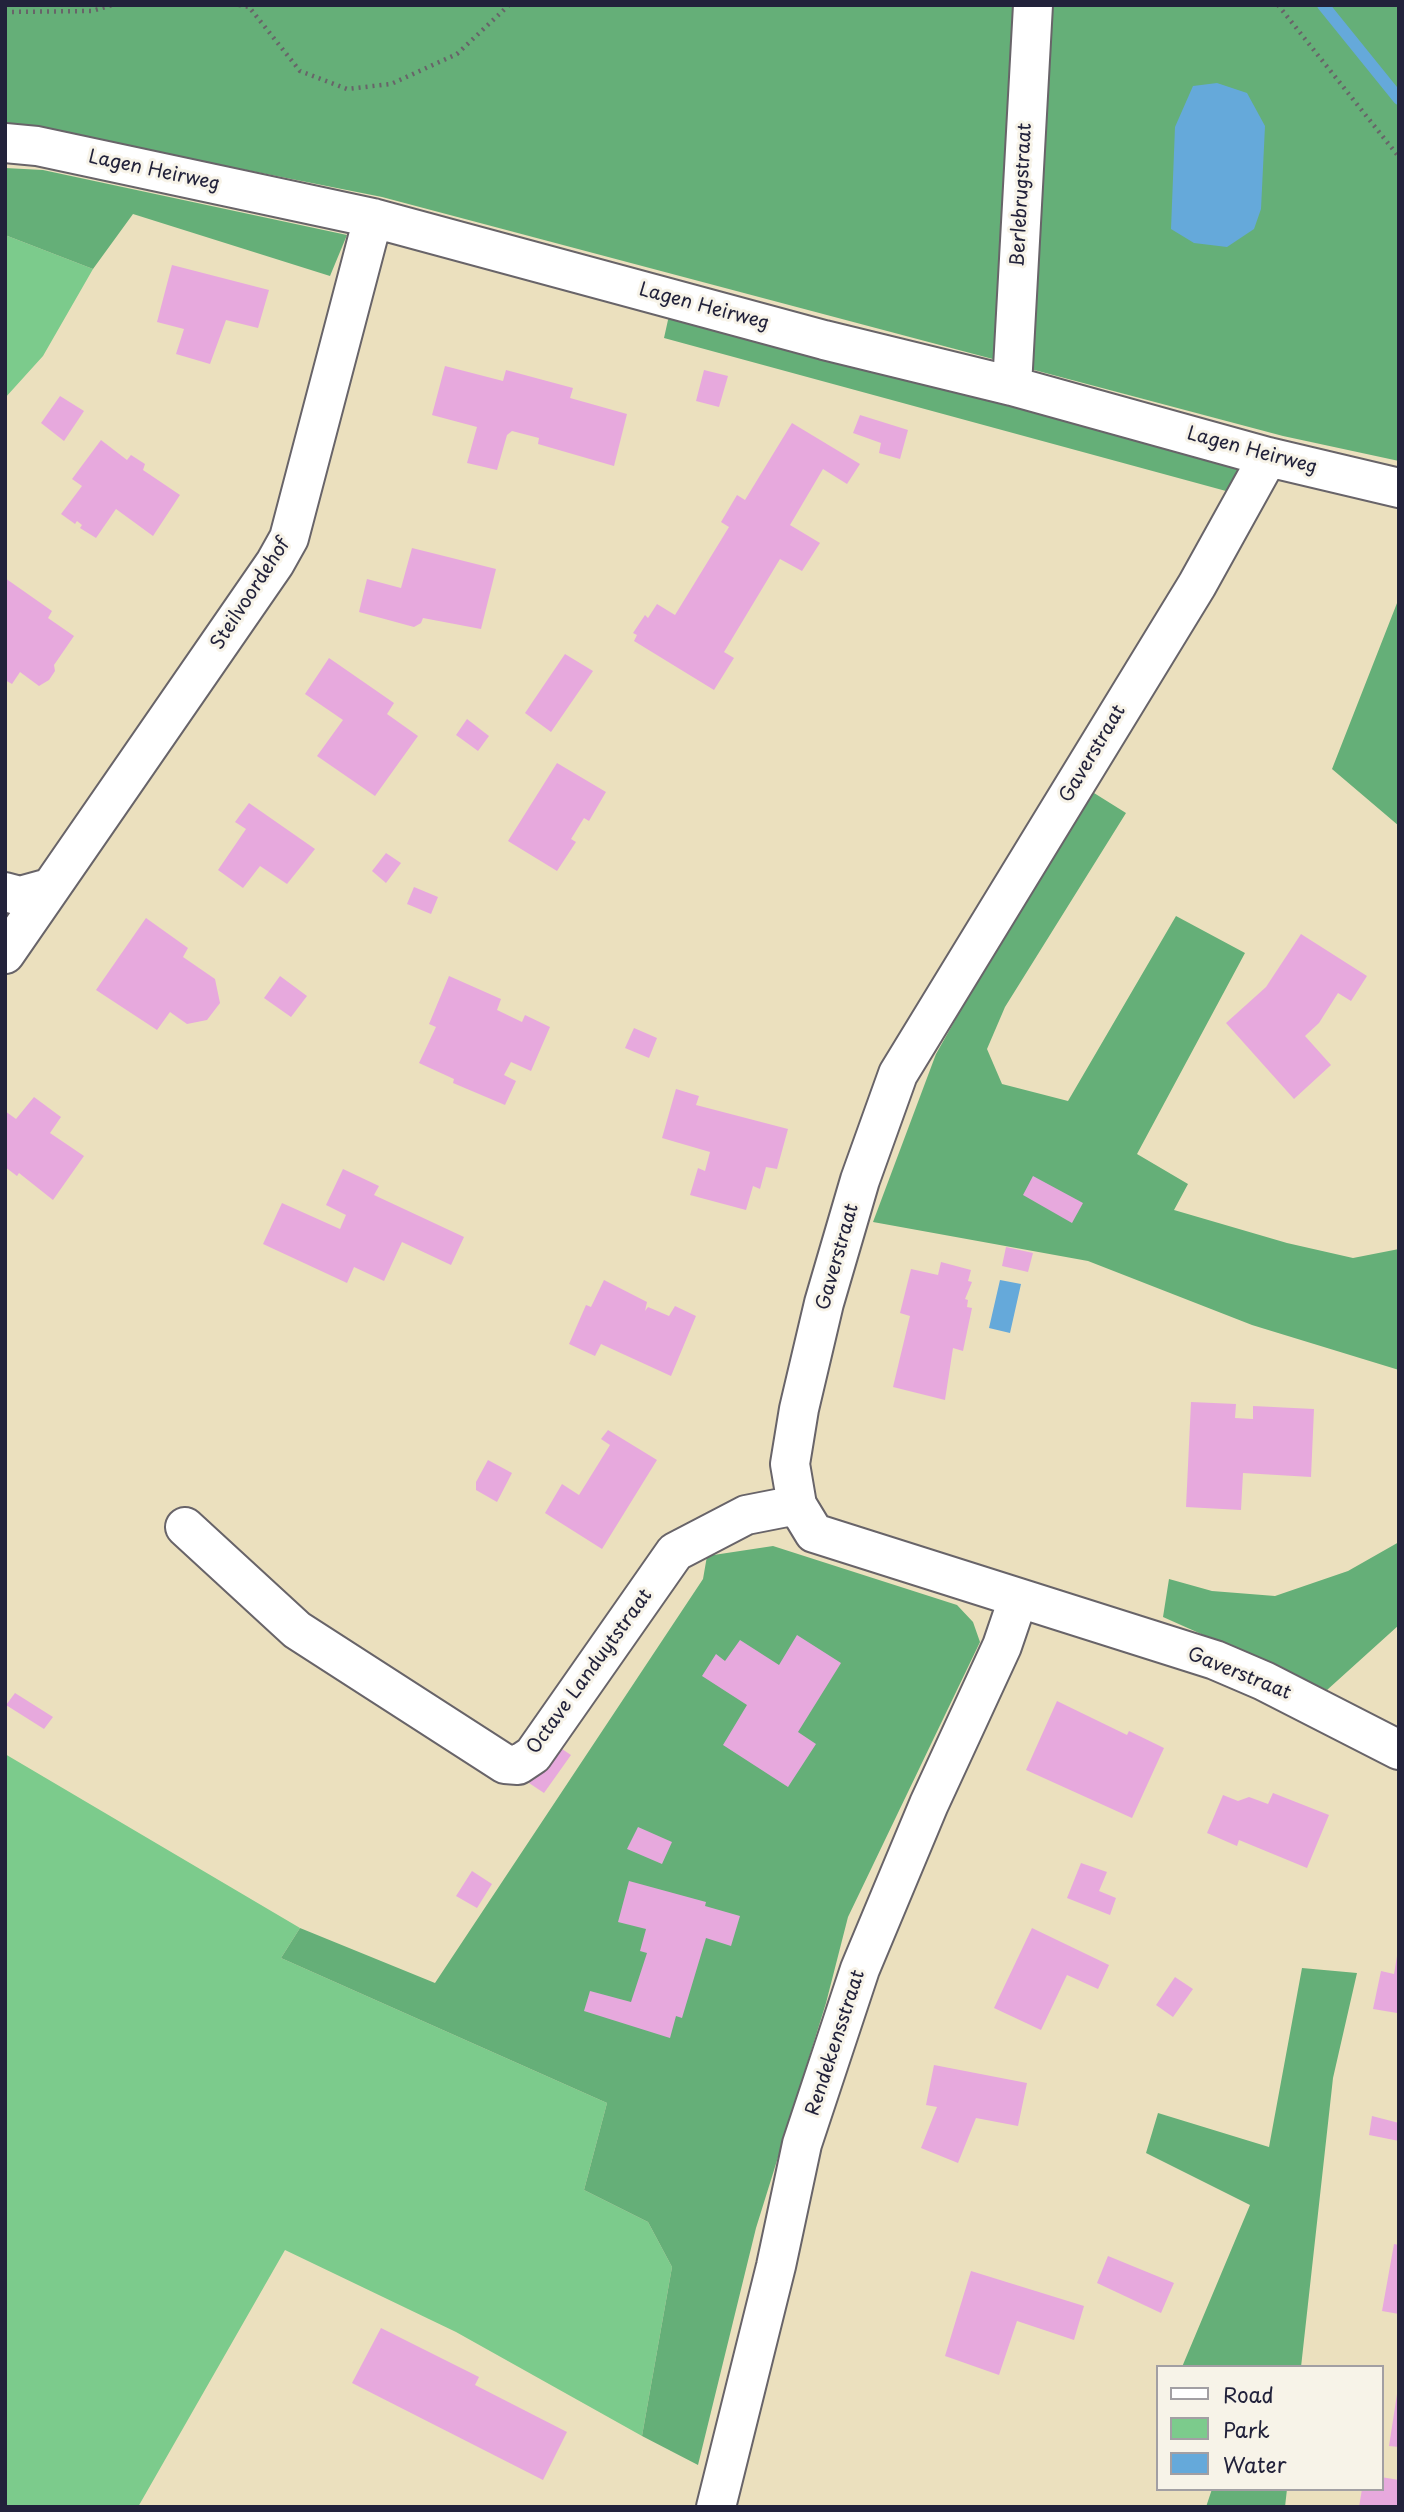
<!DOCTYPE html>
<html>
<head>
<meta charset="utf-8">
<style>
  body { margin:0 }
  #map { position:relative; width:1404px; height:2512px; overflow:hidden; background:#ebe0be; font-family:"Playpen Sans",sans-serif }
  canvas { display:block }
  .frame { position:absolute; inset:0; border:7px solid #22223b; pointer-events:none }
  .legend { position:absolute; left:1156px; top:2365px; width:228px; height:126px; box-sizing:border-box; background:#f7f3e8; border:2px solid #a29fa3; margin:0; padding:9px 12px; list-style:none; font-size:21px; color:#22223b }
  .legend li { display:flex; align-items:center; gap:14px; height:35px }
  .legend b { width:35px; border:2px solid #a29fa3 }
</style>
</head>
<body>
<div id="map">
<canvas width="1404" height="2512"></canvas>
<div class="frame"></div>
<ul class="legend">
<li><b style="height:9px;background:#fff"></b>Road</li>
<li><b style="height:19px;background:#7ccb8c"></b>Park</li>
<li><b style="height:19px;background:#65a9da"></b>Water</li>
</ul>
</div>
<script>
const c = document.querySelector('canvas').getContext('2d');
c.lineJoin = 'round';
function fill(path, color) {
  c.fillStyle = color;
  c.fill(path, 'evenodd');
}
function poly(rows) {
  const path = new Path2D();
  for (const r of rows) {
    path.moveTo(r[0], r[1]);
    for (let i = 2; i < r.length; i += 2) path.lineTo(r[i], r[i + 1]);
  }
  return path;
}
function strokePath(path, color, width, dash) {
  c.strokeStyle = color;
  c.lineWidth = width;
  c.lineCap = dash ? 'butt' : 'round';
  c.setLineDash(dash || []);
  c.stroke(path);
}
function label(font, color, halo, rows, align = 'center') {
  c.font = font + ' "Playpen Sans",sans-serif';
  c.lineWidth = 6;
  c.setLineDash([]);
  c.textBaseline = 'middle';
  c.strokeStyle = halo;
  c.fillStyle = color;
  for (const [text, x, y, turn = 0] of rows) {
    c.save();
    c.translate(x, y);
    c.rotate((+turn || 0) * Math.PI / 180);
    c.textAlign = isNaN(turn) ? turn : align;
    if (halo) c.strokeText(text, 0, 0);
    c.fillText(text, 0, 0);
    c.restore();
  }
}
fill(poly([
  [5,235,93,269,43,356,5,398],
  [5,1754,300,1928,281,1958,607,2103,584,2190,648,2222,672,2267,642,2436,456,2332,285,2250,138,2507,5,2507]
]), '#7ccb8c');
fill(poly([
  [5,5,1399,5,1399,461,1283,436,382,197,5,122],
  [5,168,43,170,347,235,330,276,133,214,93,269,5,235],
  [670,311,1245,461,1226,491,664,338],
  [1399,598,1399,826,1332,769],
  [1086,788,1126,813,1005,1007,987,1049,1002,1084,1068,1101,1176,916,1245,953,1137,1154,1188,1184,1174,1210,1287,1243,1353,1258,1399,1249,1399,1370,1252,1325,1088,1261,873,1222,936,1054],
  [1399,1542,1399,1625,1327,1690,1163,1617,1169,1579,1212,1591,1275,1596,1348,1571],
  [773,1546,957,1605,973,1622,980,1642,848,1917,826,2003,756,2228,698,2465,642,2436,672,2267,648,2222,584,2190,607,2103,281,1958,300,1928,435,1983,703,1579,707,1556],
  [1302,1968,1357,1973,1333,2078,1301,2367,1182,2367,1250,2205,1146,2153,1158,2113,1269,2147],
  [1212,2489,1287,2489,1285,2507,1206,2507]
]), '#65af78');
fill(poly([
  [1217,83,1247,93,1265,126,1261,209,1254,229,1227,247,1194,243,1171,229,1175,127,1193,86],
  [1000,1280,1021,1284,1010,1333,989,1328]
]), '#65a9da');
strokePath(poly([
  [1323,5,1399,99]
]), '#65a9da', 12);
fill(poly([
  [172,265,269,290,258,328,226,320,210,364,176,354,184,329,157,322],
  [445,366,503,381,506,370,573,388,570,398,627,414,614,466,538,444,539,438,512,431,507,435,497,470,467,463,477,427,432,415],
  [704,370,728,376,719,407,696,401],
  [60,396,84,411,64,441,41,423],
  [860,415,908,430,900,459,879,453,881,443,853,433],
  [792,423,860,464,847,484,823,469,790,525,820,543,802,571,780,559,724,652,734,658,714,690,634,641,637,635,633,633,645,615,648,618,657,604,675,615,729,527,721,522,737,495,745,500],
  [101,440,127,460,131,455,145,464,143,470,180,495,153,536,116,509,96,538,80,528,82,525,77,521,75,524,61,514,82,486,72,479],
  [412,548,496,569,481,629,423,618,421,623,414,627,359,612,367,579,401,588],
  [5,578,52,611,48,618,74,636,54,665,55,671,49,680,39,686,20,672,12,684,5,680],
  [565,654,593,671,551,732,525,713],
  [329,658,394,703,387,714,418,736,375,796,317,756,343,720,305,694],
  [467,719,489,736,478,751,456,735],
  [557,763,606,792,589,821,584,818,571,839,576,842,557,871,508,841],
  [249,803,315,849,287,884,260,866,243,888,218,870,246,829,235,822],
  [386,853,401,863,386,883,372,871],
  [414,887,438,897,431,914,407,904],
  [146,918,188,948,183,957,215,979,220,1003,207,1020,187,1024,170,1012,157,1030,96,990],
  [1301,934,1367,976,1351,1001,1338,993,1319,1023,1305,1036,1331,1065,1294,1099,1226,1023,1266,987],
  [280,976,307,996,291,1017,264,998],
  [449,976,501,999,497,1010,522,1022,525,1015,550,1027,531,1071,511,1062,504,1075,516,1081,505,1105,453,1083,454,1079,419,1063,436,1027,429,1024],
  [634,1028,657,1038,649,1058,625,1048],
  [676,1089,699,1096,696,1105,788,1129,777,1169,766,1167,760,1189,753,1186,746,1210,690,1195,698,1168,705,1171,710,1152,662,1138],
  [34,1097,61,1117,50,1133,84,1156,53,1200,19,1173,17,1176,5,1167,5,1111,16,1119],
  [343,1169,379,1186,374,1195,464,1237,451,1265,402,1242,384,1281,354,1267,347,1283,263,1244,282,1203,340,1229,346,1215,326,1205],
  [1033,1176,1083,1203,1072,1223,1023,1195],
  [1006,1247,1033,1253,1028,1272,1002,1266],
  [941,1262,971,1270,968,1281,972,1282,965,1299,968,1300,967,1307,972,1308,963,1351,953,1348,945,1400,893,1387,910,1316,900,1313,911,1269,938,1275],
  [604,1280,647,1302,645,1311,648,1307,669,1316,675,1306,696,1316,671,1376,601,1344,595,1356,569,1344,586,1305,591,1307],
  [1191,1402,1236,1404,1235,1418,1253,1419,1253,1406,1314,1409,1311,1477,1243,1473,1241,1510,1186,1507],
  [608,1430,657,1460,602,1549,545,1513,562,1484,579,1495,610,1445,601,1439],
  [488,1460,512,1473,497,1502,476,1490,476,1482],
  [797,1635,841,1663,798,1732,816,1744,788,1787,723,1745,747,1705,702,1676,716,1654,725,1661,740,1640,779,1665],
  [15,1693,53,1717,44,1729,6,1705],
  [1057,1701,1127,1735,1129,1731,1164,1748,1132,1818,1026,1770],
  [556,1745,571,1755,544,1793,529,1783],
  [1273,1793,1329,1815,1307,1868,1239,1840,1237,1846,1207,1833,1223,1795,1238,1801,1249,1797,1268,1804],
  [638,1827,672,1842,662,1864,627,1849],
  [1081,1863,1107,1872,1099,1891,1116,1898,1110,1915,1067,1898],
  [472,1871,492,1884,477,1908,456,1896],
  [629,1881,706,1902,705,1906,740,1916,731,1946,706,1938,682,2018,676,2016,670,2038,584,2011,590,1991,631,2002,647,1953,640,1951,646,1929,618,1922],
  [1032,1928,1109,1965,1098,1989,1067,1975,1041,2030,994,2008],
  [1397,1956,1397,2013,1373,2009,1381,1971,1394,1974],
  [1175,1977,1193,1989,1173,2017,1156,2005],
  [934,2065,1027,2083,1018,2126,976,2118,958,2163,921,2148,937,2107,926,2105],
  [1372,2116,1399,2123,1399,2141,1369,2135],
  [1394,2244,1399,2245,1399,2314,1382,2311],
  [1108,2256,1174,2283,1161,2313,1097,2283],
  [971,2271,1084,2306,1074,2340,1017,2321,999,2375,945,2356],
  [381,2328,479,2377,475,2385,567,2432,543,2480,352,2383],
  [1397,2394,1399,2394,1399,2447,1389,2446],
  [1381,2477,1399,2480,1399,2507,1359,2507,1362,2489,1381,2489]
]), '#e7a9dd');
const minor = poly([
  [5,143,37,146,373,218,824,340,1012,386,1268,457,1399,488],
  [1012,386,1033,5],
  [1268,457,1197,585,898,1074,860,1180,824,1303,799,1409,790,1464,797,1505,814,1533,1215,1660,1264,1681,1399,1750],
  [5,892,20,896,49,888],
  [5,954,275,563,289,538,373,218],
  [185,1527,297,1630,505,1764,518,1765,533,1755,675,1552,746,1515,797,1505],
  [716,2507,776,2266,802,2144,860,1969,929,1804,1002,1646,1018,1599]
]);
strokePath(minor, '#686469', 42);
strokePath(poly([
  [239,5,249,7,300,71,347,89,391,84,457,54,509,5],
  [1278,5,1399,157],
  [5,12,92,11,112,5]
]), '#686469', 4.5, [2, 5]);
strokePath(minor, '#fff', 38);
label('19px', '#22223b', '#f7f3e8', [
  ["Lagen Heirweg",154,171,12],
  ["Berlebrugstraat",1022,195,-87],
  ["Lagen Heirweg",704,307,15],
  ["Lagen Heirweg",1252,451,15],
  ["Steilvoordehof",251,594,-57],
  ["Gaverstraat",1093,754,-59],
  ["Gaverstraat",838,1257,-74],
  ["Octave Landuytstraat",590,1672,-54],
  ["Gaverstraat",1239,1674,22],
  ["Rendekensstraat",836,2043,-72]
]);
</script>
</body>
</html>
